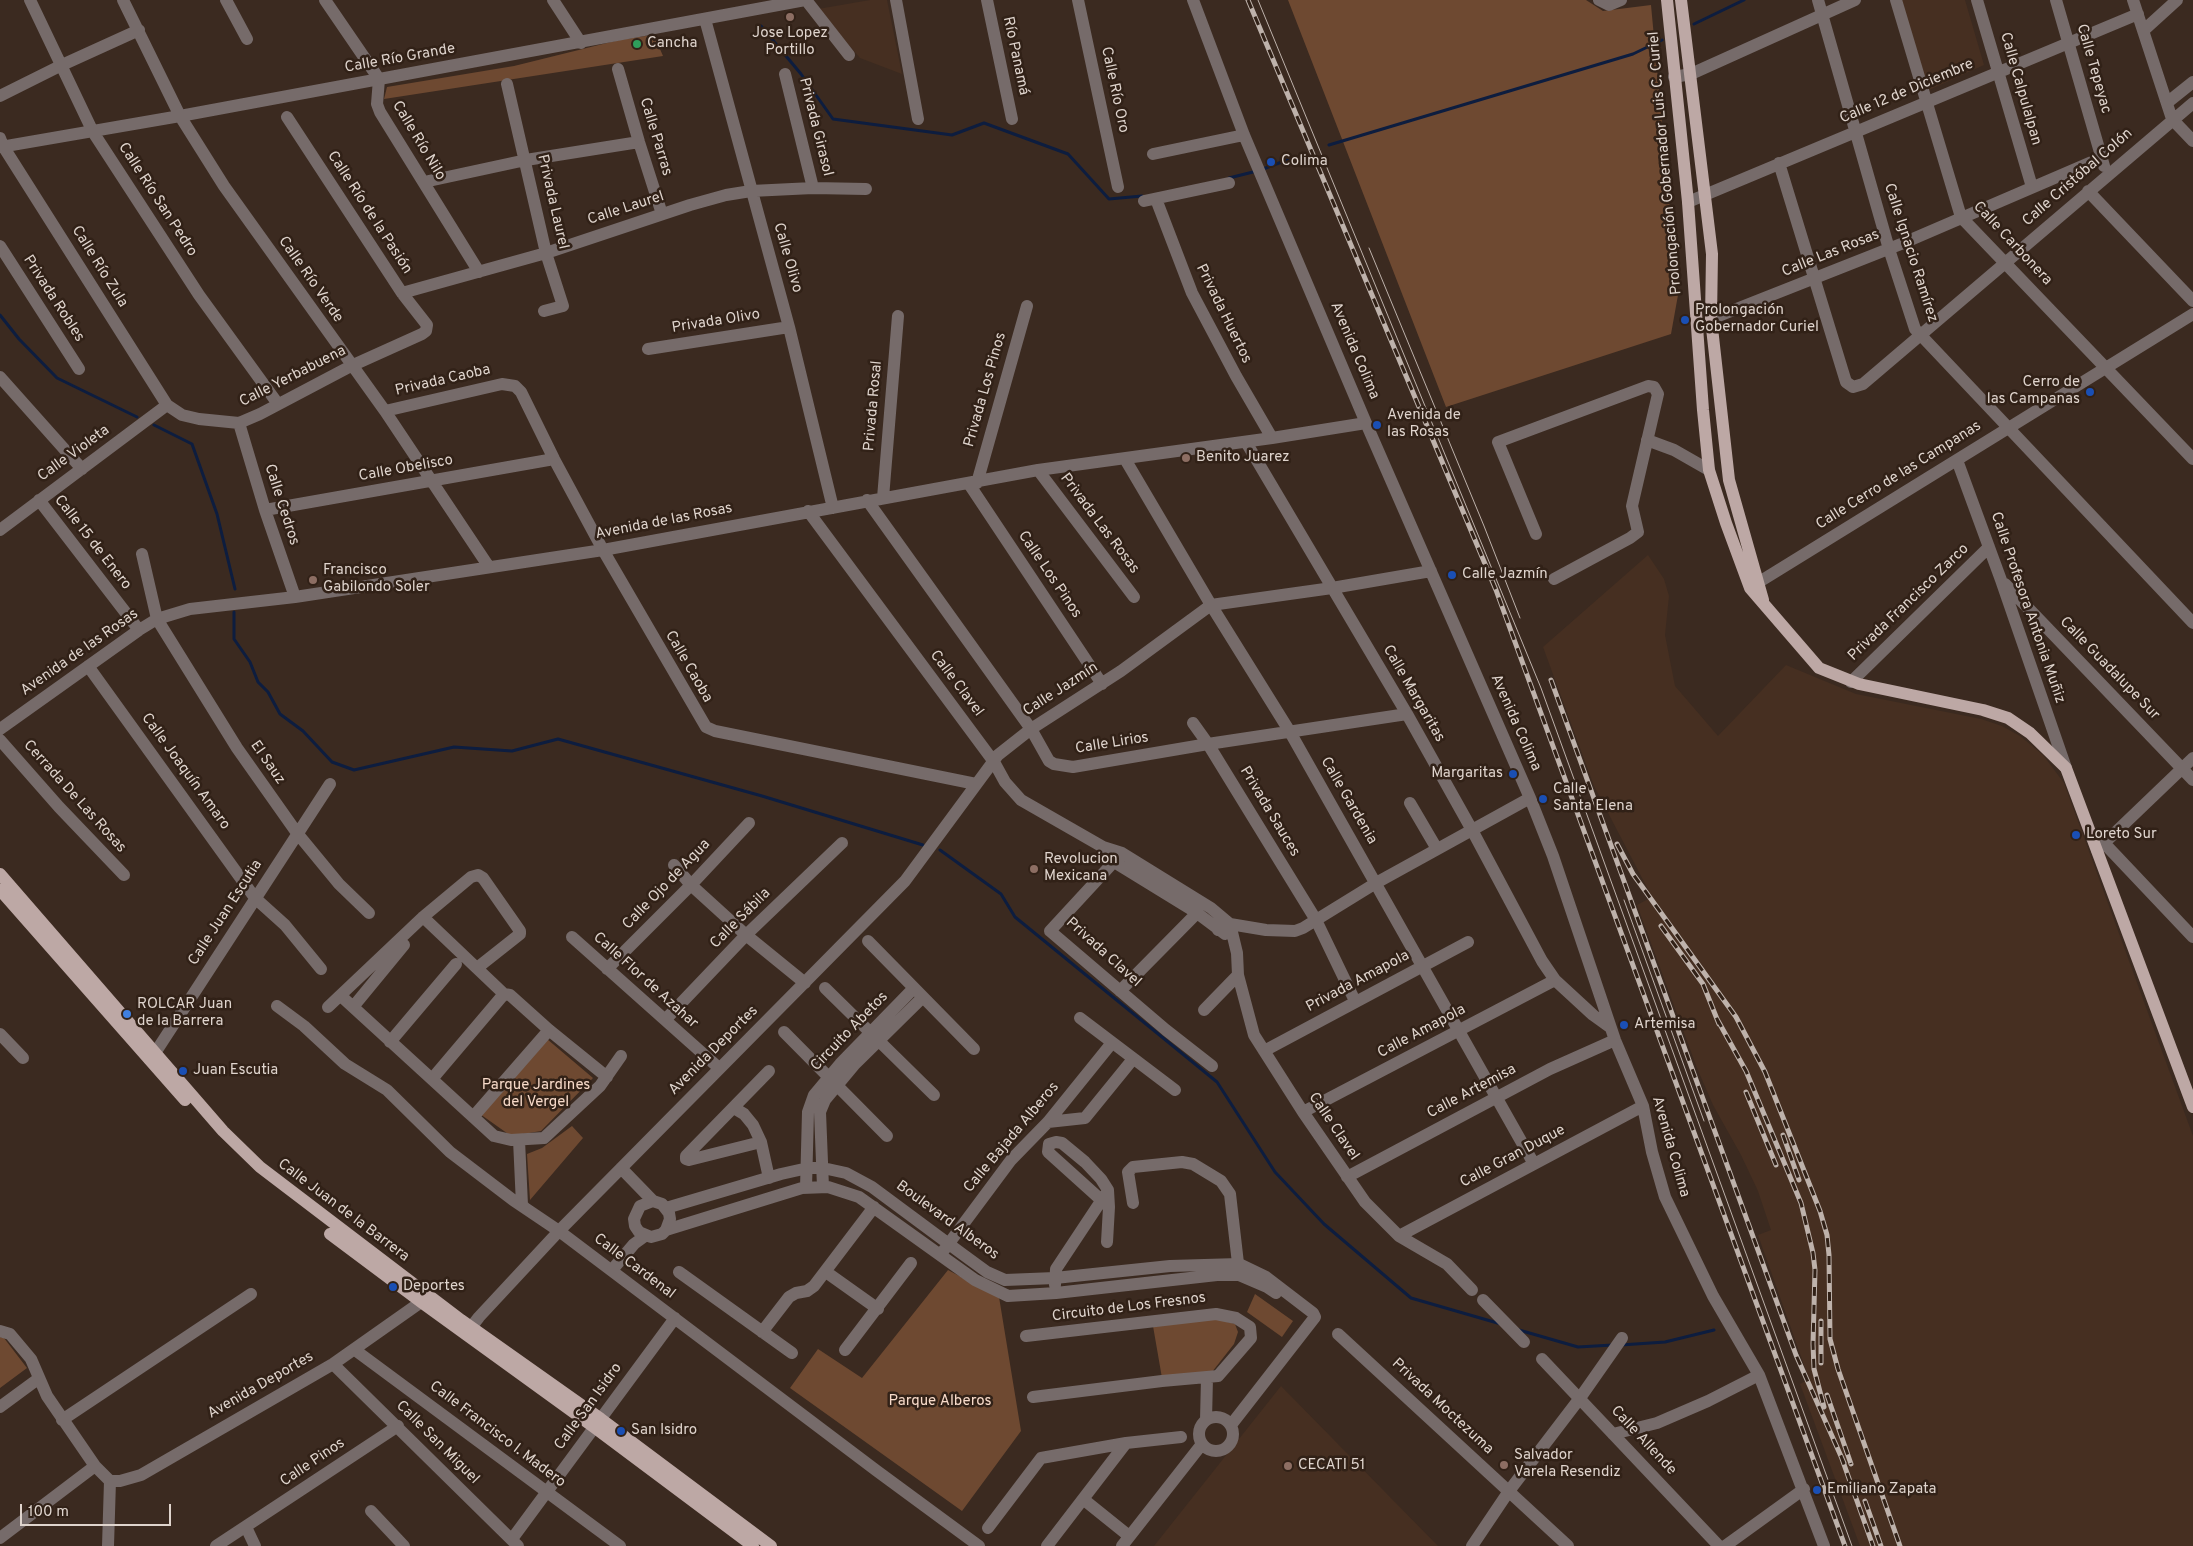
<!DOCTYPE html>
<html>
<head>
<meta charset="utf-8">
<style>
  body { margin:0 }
  #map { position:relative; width:2193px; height:1546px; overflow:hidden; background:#3b2a20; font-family:Overpass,sans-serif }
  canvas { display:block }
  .scale { position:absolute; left:20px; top:1504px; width:151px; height:22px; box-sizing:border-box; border:2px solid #dfd4cd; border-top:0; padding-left:6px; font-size:15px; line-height:18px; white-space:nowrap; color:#dfd4cd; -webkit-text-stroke:4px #312117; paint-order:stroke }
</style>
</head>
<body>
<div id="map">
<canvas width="2193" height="1546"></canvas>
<div class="scale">100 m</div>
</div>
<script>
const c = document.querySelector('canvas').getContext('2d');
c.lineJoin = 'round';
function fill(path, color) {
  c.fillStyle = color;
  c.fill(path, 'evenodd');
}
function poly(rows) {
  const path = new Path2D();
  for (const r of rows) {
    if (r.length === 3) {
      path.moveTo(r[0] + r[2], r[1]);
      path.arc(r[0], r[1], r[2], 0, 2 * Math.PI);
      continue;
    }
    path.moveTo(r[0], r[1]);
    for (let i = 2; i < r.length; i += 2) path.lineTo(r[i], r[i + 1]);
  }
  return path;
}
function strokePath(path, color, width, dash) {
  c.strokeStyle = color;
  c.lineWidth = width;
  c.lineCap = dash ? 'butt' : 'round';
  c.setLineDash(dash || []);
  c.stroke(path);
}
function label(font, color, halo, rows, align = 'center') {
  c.font = font + ' Overpass,sans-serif';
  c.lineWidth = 5;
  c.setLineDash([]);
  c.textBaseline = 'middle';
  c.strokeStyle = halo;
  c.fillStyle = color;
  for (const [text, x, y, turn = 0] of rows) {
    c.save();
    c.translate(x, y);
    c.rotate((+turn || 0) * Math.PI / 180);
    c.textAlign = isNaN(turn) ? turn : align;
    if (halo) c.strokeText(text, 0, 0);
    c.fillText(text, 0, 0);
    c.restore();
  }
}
fill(poly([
  [870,0,887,0,902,74,860,58,818,9],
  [1901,0,1965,0,1984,65,1929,90],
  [1648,555,1664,579,1669,596,1665,635,1675,686,1718,736,1786,665,1856,694,1981,719,2002,726,2020,736,2043,755,2064,783,2193,1136,2193,1546,1860,1546,1800,1384,1809,1379,1758,1235,1771,1230,1758,1191,1741,1155,1713,1105,1697,1068,1637,905,1652,897,1594,786,1543,647],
  [1281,1386,1438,1546,1154,1546]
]), '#462f21');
fill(poly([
  [1288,0,1586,0,1603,11,1651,5,1678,295,1671,334,1446,407],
  [652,35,654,35,663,56,384,99,387,87,514,66,619,40],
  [547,1039,593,1078,541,1131,511,1136,480,1114],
  [572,1126,583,1138,530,1200,527,1154,542,1148],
  [948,1270,999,1297,1021,1431,962,1511,790,1388,818,1349,862,1378],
  [1255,1294,1293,1321,1282,1337,1247,1312],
  [1217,1319,1235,1324,1238,1332,1234,1344,1212,1372,1162,1378,1153,1326],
  [0,1337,4,1338,27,1368,0,1388]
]), '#6e4931');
strokePath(poly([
  [1694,24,1744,0],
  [761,26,801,74,833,119,952,135,984,123,1068,154,1109,199,1142,196],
  [1329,145,1633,54,1662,40],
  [1263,169,1295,157],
  [1229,178,1257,171],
  [0,315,19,339,57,378,137,417],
  [154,425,192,444,217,514,235,589],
  [234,612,234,639,250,662,258,682,268,692,280,714,303,731,332,762,354,770,454,747,512,751,558,739,762,796,923,845],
  [940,850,1001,894,1015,917,1217,1082,1275,1172,1324,1224,1411,1298,1501,1324],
  [1519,1330,1578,1347,1613,1345],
  [1621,1345,1665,1342,1714,1330]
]), '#0d1d3f', 3);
strokePath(poly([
  [30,0,93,132,199,295,278,404],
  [123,0,180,116,224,186,385,411,489,567],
  [226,0,247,39],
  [325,0,379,79,377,104,380,112,479,272],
  [553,0,581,43],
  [806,0,849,55],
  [896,0,918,119],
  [987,0,1012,119],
  [1078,0,1118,187],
  [1193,0,1244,135,1366,423,1530,798,1553,856,1615,1040,1643,1106,1652,1152,1665,1197,1713,1296,1759,1375,1824,1546],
  [1599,0,1609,5,1621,0],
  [1818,0,1889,249,1915,329,2193,623],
  [1896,0,1961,217,2193,459],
  [1977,0,2032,187],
  [2056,0,2104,166],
  [2133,0,2172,119,2193,141],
  [705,19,789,327,833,508],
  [2144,30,2177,0],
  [618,69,639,142,662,214],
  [785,74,813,188],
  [1674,77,1691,74,1855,0],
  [507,84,546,253,563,306,544,311],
  [0,96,62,65,139,30],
  [2168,102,2193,82],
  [0,138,3,146,167,405,182,415,199,419,239,423,260,414,351,366,422,334,426,331,427,325,402,293,287,117],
  [0,147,180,116,805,0],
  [1153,154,1244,135],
  [1779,163,1846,382,1853,387,1863,384,2193,103],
  [424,182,526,160,639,142],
  [2088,191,2193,301],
  [1156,199,1192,293,1236,376,1272,438],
  [1144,201,1229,183],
  [1688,202,2138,14],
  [0,246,79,369],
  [402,293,546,253,690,205,726,195,751,191,813,188,866,189],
  [1711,319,1901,244,2101,158],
  [648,349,789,327],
  [0,377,82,469],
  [385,411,502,384,515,386,521,392,554,459,603,550,706,727,715,731,976,784],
  [239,423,265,510,295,597],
  [1647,440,1674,450,1709,470],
  [1246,442,1407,714,1472,830,1542,961,1555,980,1593,1015,1611,1028],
  [1125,459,1211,605,1290,732,1534,1164],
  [1957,460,2001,580,2066,768],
  [1038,470,1134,597],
  [977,483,1027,306],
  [969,484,1102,684],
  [883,498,898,316],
  [39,500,139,630],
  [867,500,1031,729,1049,761,1054,764,1073,767,1208,744,1407,714],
  [265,510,554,459],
  [808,511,994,762,1005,782,1021,800,1103,847,1122,853,1211,908,1230,924,1237,953,1238,975,1254,1035,1303,1112,1365,1202,1399,1236,1447,1264,1472,1290],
  [0,530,167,405],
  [1536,534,1498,442,1648,386,1654,387,1658,394,1632,506,1638,532,1630,538,1554,579],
  [142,554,157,619,237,748,297,833,339,884,369,913],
  [2005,584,2193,780],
  [1751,587,2193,314],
  [88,666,255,898,285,925,321,969],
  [1851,682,1989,547],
  [1193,723,1208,744,1316,920,1355,1001],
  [0,729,139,630,157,619,190,609,295,597,603,550,1038,470,1272,438,1366,423],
  [0,740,59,807,124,875],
  [1410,803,1437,849],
  [2104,843,2193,937],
  [2097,850,2193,758],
  [1122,853,1050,931,1166,1030,1212,1066],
  [1109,856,1114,862,1197,913,1225,934],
  [674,865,691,885,746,935,805,983],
  [423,917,504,994,510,995,549,1030,607,1077],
  [1218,930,1230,924,1266,930,1295,931,1303,928,1376,883,1530,798],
  [572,937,719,1068],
  [868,941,974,1049],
  [607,969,691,885,749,823],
  [825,988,934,1095],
  [1120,991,1197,913],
  [341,996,494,1136,511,1140,544,1138,600,1086,621,1056],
  [277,1006,304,1026,345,1064,387,1090,450,1152,513,1200,559,1231,877,1471,979,1546],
  [328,1007,423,917,471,877,478,875,483,878,520,931,520,934,477,968],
  [353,1007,404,945],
  [1204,1010,1238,975],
  [1080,1018,1175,1090],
  [665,1020,746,935,842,843],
  [784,1032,887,1136],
  [0,1034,23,1058],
  [390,1042,456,964],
  [1264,1051,1468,942],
  [149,1059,155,1053,330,784],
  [432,1079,504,994],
  [734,1108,744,1114,753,1125,761,1142,769,1178],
  [1303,1112,1555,980],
  [473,1117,549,1030],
  [1048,1122,1085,1118,1133,1059],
  [519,1140,522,1205,525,1208],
  [761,1142,689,1160,686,1159,686,1156,769,1071],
  [621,1168,653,1201],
  [1347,1177,1550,1069,1615,1040],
  [823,1187,820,1112,825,1100,855,1064,922,998],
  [806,1188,808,1112,814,1095,840,1064,913,989],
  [1133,1203,1128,1172,1133,1167,1182,1162,1193,1164,1221,1181,1230,1194,1239,1272],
  [666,1208,781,1174,808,1168,823,1168,846,1173,872,1187,961,1253,987,1272,1005,1280,1055,1278,1170,1266,1239,1264,1266,1277,1313,1313,1315,1317,1231,1425],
  [666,1230,670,1219,669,1213,662,1204,653,1201,640,1206,634,1219,635,1226,639,1232,651,1237,662,1234,666,1230,802,1188,828,1187,859,1197,975,1280,1008,1296,1056,1293,1217,1275,1239,1275,1267,1287,1276,1293],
  [1399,1236,1643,1106],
  [1107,1242,1109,1207,1108,1190,1101,1179,1085,1162,1062,1143,1056,1142,1049,1144,1048,1152,1109,1207],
  [944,1250,1011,1160,1048,1122,1111,1044],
  [612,1270,634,1244,645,1236],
  [679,1272,792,1353],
  [826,1272,878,1309],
  [1055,1285,1056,1269,1105,1195],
  [1483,1300,1524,1342],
  [0,1331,10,1334,31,1359,47,1396,95,1466,110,1481],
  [762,1332,789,1297,796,1293,807,1291,814,1286,874,1207],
  [466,1334,479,1317,559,1231,905,881,998,755,1031,729,1121,671,1211,605,1332,588,1431,571],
  [1338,1334,1568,1546],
  [1026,1336,1216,1314,1236,1318,1250,1327,1251,1338,1218,1376,1162,1381,1033,1397],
  [355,1350,620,1546],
  [845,1350,911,1263],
  [1542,1359,1719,1546],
  [333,1364,518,1546],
  [0,1407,38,1379],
  [1216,1434,17],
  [62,1420,251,1294],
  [1206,1420,1207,1378],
  [1613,1434,1657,1423,1708,1401,1759,1375],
  [110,1481,120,1481,141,1475,333,1364,421,1302],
  [1083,1499,1129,1536],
  [371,1511,404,1546],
  [246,1527,255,1546],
  [988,1528,1041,1458,1126,1443,1181,1437],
  [0,1538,95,1466],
  [512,1539,675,1318],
  [108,1546,110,1481],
  [216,1546,398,1426],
  [1047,1546,1126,1443],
  [1122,1546,1202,1444],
  [1472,1546,1509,1491,1580,1398,1622,1338],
  [1725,1546,1804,1489]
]), '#766b6a', 12);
strokePath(poly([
  [1667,0,1688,202,1703,410,1709,470,1726,523,1750,588,1819,668,1859,684,1983,710,2008,718,2030,733,2066,768,2193,1107],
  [1681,0,1712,254,1711,319,1729,480,1763,600],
  [0,874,223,1131,260,1167,461,1320,601,1419,771,1546],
  [0,890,185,1100],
  [330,1234,421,1302,595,1428,753,1546]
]), '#bda8a5', 12);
strokePath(poly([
  [1258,0,1541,688,1852,1546],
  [1369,248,1484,526,1520,618],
  [1624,900,1704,1121]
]), '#beb2ab', 1);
const rail = poly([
  [1248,0,1496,590,1845,1546],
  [1551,680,1796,1355,1844,1463],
  [1617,844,1633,874,1736,1017,1765,1072,1820,1211,1827,1235,1829,1255,1830,1339,1838,1369,1900,1546],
  [1661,926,1703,984,1719,1024],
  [1717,1019,1746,1071,1801,1203,1813,1253,1815,1270,1813,1344,1814,1369,1824,1407],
  [1746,1092,1776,1165],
  [1783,1135,1799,1180],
  [1821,1363,1821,1321],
  [1827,1395,1851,1464],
  [1841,1456,1873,1546],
  [1865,1501,1881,1546]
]);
strokePath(rail, '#beb2ab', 5);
strokePath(rail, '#312117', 3, [9]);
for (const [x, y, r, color] of [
  [790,17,5,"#8d6e63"],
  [637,44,5,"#2e9e5b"],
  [1271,162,5,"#1a4fb4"],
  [1685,320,5,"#1a4fb4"],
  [2090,392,5,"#1a4fb4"],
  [1377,425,5,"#1a4fb4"],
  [1186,458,5,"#8d6e63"],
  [1452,575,5,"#1a4fb4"],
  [313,580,5,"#8d6e63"],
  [1513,774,5,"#1a4fb4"],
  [1543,799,5,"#1a4fb4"],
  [2076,835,5,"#1a4fb4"],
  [1034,869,5,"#8d6e63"],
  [127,1014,5,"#3f7fe0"],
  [1624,1025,5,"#1a4fb4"],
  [183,1071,5,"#1a4fb4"],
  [393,1287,5,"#1a4fb4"],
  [621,1431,5,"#1a4fb4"],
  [1504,1465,5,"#8d6e63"],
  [1288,1466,5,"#8d6e63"],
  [1817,1490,5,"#1a4fb4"]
]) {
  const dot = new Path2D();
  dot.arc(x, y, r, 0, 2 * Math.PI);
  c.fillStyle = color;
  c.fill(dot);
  strokePath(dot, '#312117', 2);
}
label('15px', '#dfd4cd', '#312117', [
  ["Jose Lopez",790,34,"center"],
  ["Portillo",790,51,"center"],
  ["Cancha",647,44],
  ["Colima",1281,162],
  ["Prolongación",1695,311],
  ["Gobernador Curiel",1695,328],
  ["Cerro de",2080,383,"right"],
  ["las Campanas",2080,400,"right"],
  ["Avenida de",1387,416],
  ["las Rosas",1387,433],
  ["Benito Juarez",1196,458],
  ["Francisco",323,571],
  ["Gabilondo Soler",323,588],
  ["Calle Jazmín",1462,575],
  ["Margaritas",1503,774,"right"],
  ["Calle",1553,790],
  ["Santa Elena",1553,807],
  ["Loreto Sur",2086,835],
  ["Revolucion",1044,860],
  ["Mexicana",1044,877],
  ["ROLCAR Juan",137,1005],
  ["de la Barrera",137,1022],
  ["Artemisa",1634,1025],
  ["Juan Escutia",193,1071],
  ["Deportes",403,1287],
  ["San Isidro",631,1431],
  ["Salvador",1514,1456],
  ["Varela Resendiz",1514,1473],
  ["CECATI 51",1298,1466],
  ["Emiliano Zapata",1827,1490]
], 'left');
label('15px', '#dfd4cd', '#312117', [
  ["Río Panamá",1015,56,78],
  ["Calle Río Grande",400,59,-10],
  ["Calle Tepeyac",2093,69,74],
  ["Calle Calpulalpan",2020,89,74],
  ["Calle Río Oro",1114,90,78],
  ["Calle 12 de Diciembre",1907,92,-23],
  ["Privada Girasol",815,127,76],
  ["Calle Parras",655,137,73],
  ["Calle Río Nilo",418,141,59],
  ["Prolongación Gobernador Luis C. Curiel",1666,163,-95],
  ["Calle Cristóbal Colón",2078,178,-41],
  ["Calle Río San Pedro",157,200,57],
  ["Privada Laurel",552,202,77],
  ["Calle Laurel",626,209,-18],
  ["Calle Río de la Pasión",369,213,57],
  ["Calle Carbonera",2012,244,47],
  ["Calle Ignacio Ramírez",1910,253,72],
  ["Calle Las Rosas",1831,254,-22],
  ["Calle Olivo",787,258,74],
  ["Calle Río Zula",99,267,58],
  ["Calle Río Verde",310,280,55],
  ["Privada Robles",53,299,57],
  ["Privada Huertos",1223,314,64],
  ["Privada Olivo",716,322,-9],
  ["Avenida Colima",1354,351,67],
  ["Calle Yerbabuena",293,377,-27],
  ["Privada Caoba",443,381,-13],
  ["Privada Los Pinos",986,390,-74],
  ["Privada Rosal",874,406,-85],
  ["Calle Violeta",74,454,-36],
  ["Calle Obelisco",406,469,-10],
  ["Calle Cerro de las Campanas",1899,476,-32],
  ["Calle Cedros",281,505,72],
  ["Avenida de las Rosas",664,522,-11],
  ["Privada Las Rosas",1099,524,53],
  ["Calle 15 de Enero",92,543,52],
  ["Calle Los Pinos",1049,575,56],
  ["Privada Francisco Zarco",1909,603,-44],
  ["Calle Profesora Antonia Muñiz",2027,608,71],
  ["Avenida de las Rosas",80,653,-35],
  ["Calle Caoba",688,667,60],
  ["Calle Guadalupe Sur",2109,669,46],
  ["Calle Clavel",956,684,53],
  ["Calle Jazmín",1061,690,-33],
  ["Calle Margaritas",1413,694,60],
  ["Avenida Colima",1515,723,66],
  ["Calle Lirios",1112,744,-9],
  ["El Sauz",267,763,55],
  ["Calle Joaquín Amaro",185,772,54],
  ["Cerrada De Las Rosas",74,797,48],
  ["Calle Gardenia",1348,801,60],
  ["Privada Sauces",1269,812,59],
  ["Calle Ojo de Agua",667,885,-46],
  ["Calle Juan Escutia",226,913,-57],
  ["Calle Sábila",741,919,-45],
  ["Privada Clavel",1103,953,42],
  ["Calle Flor de Azahar",645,981,42],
  ["Privada Amapola",1358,982,-28],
  ["Circuito Abetos",850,1032,-46],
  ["Calle Amapola",1422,1032,-28],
  ["Avenida Deportes",714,1051,-45],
  ["Calle Artemisa",1472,1092,-28],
  ["Calle Clavel",1333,1127,56],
  ["Calle Bajada Alberos",1012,1138,-50],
  ["Avenida Colima",1670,1147,74],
  ["Calle Gran Duque",1513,1157,-28],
  ["Calle Juan de la Barrera",343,1211,37],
  ["Boulevard Alberos",947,1221,36],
  ["Calle Cardenal",634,1267,37],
  ["Circuito de Los Fresnos",1129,1308,-7],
  ["Avenida Deportes",261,1386,-30],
  ["Calle San Isidro",589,1407,-54],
  ["Privada Moctezuma",1442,1407,43],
  ["Calle Francisco I. Madero",497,1435,37],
  ["Calle Allende",1643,1441,47],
  ["Calle San Miguel",437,1443,45],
  ["Calle Pinos",313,1463,-34]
]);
label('15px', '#f7dac9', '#312117', [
  ["Parque Jardines",536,1086],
  ["del Vergel",536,1103],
  ["Parque Alberos",940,1402]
]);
</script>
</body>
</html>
